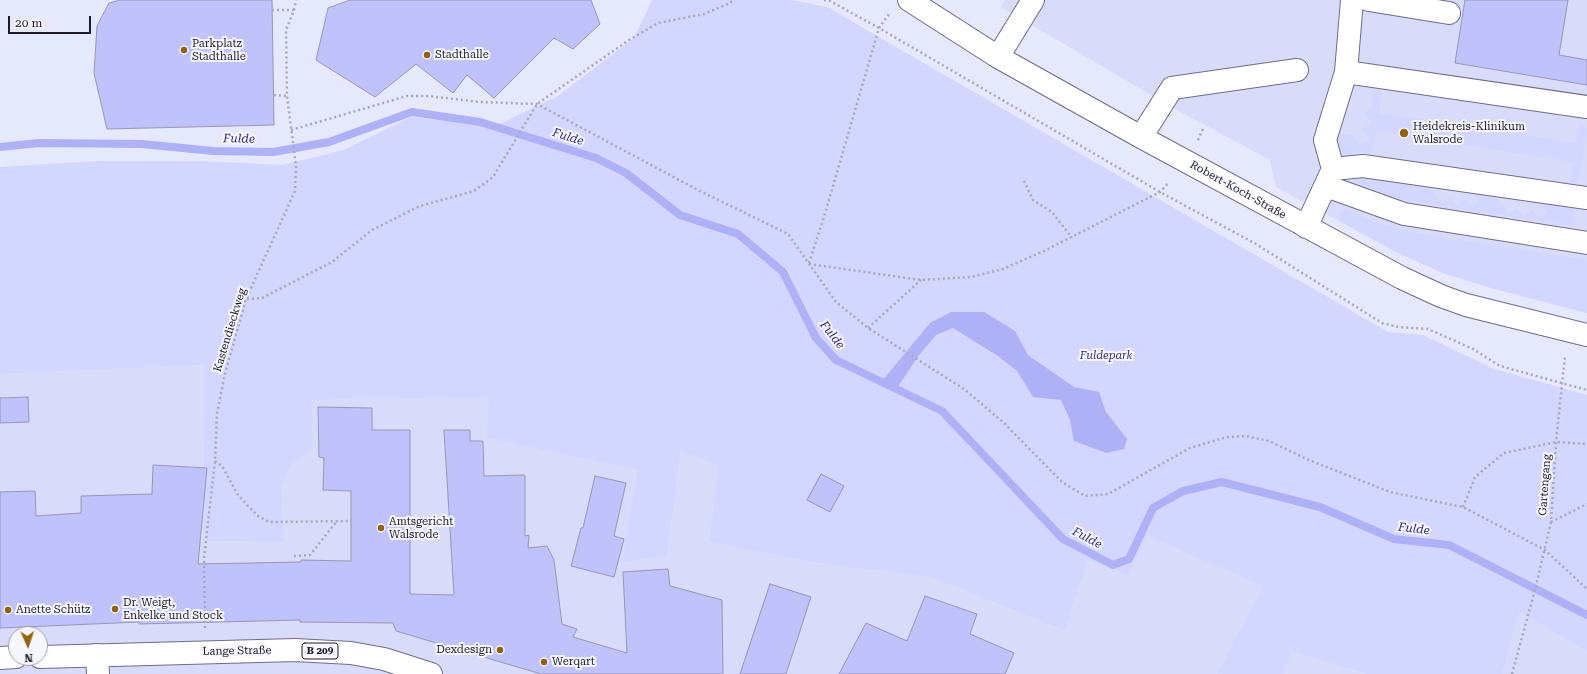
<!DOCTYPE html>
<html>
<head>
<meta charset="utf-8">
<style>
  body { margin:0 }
  #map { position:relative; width:1587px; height:674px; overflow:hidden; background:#e6e8fb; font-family:"Roboto Serif",serif }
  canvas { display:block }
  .north { position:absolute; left:8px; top:626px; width:40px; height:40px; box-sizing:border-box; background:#f6f6fd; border:1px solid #9f9fa8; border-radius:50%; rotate:177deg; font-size:11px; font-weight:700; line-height:16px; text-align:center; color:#1c1d28 }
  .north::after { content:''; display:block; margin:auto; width:14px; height:18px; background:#91620f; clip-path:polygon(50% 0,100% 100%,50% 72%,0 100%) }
  .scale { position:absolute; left:8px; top:16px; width:83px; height:18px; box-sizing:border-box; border:2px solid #1c1d28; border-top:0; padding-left:5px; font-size:12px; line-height:14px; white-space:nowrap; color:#1c1d28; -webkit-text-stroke:3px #f6f6fd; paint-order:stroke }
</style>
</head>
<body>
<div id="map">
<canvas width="1587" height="674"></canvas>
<div class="north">N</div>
<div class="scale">20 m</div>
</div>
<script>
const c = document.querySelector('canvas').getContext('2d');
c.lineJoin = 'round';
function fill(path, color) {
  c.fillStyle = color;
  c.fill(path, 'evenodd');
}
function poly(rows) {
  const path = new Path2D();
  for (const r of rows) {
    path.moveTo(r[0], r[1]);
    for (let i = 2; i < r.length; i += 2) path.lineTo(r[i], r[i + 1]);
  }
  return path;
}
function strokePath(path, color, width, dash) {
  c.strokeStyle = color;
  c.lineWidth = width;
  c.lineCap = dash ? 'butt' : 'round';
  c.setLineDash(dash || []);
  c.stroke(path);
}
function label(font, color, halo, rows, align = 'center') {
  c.font = font + ' "Roboto Serif",serif';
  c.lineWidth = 4;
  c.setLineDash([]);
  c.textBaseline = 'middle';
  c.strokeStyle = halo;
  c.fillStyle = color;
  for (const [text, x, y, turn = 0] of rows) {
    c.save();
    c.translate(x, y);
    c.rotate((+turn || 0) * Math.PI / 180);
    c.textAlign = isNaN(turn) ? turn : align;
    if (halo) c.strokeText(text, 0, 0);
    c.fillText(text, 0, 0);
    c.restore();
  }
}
fill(poly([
  [1005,0,1587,0,1587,313,1491,288,1443,273,1398,253,1276,187,1270,160,1170,106,1001,7],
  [205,365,203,541,284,542,281,488,291,465,313,448,311,400,490,398,488,438,637,470,622,562,667,556,681,451,720,466,709,542,817,563,930,577,1063,631,1088,558,1147,536,1264,586,1217,674,0,674,0,374],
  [16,634,40,634,40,658,16,658],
  [1519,611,1587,652,1587,674,1502,674],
  [1292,652,1366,674,1283,674]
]), '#d9dbfa');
fill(poly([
  [652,0,792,0,827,7,1388,332,1423,335,1494,369,1587,395,1587,652,1519,611,1502,674,1366,674,1292,652,1283,674,1217,674,1263,586,1147,536,1128,576,1088,559,1064,631,930,577,817,563,709,542,719,466,681,451,667,556,622,562,637,470,487,438,489,398,312,400,313,449,291,465,281,488,284,542,203,541,205,365,0,374,0,167,97,161,201,161,283,165,344,150,411,117,493,127,558,96,634,38],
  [1377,92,1382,92,1379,113,1555,140,1576,143,1580,123,1582,124,1587,128,1587,136,1579,179,1575,183,1570,182,1573,162,1376,131,1372,154,1360,152,1349,155,1340,154,1337,151,1336,139,1339,135,1343,134,1351,135,1355,137,1360,145,1369,139,1363,130,1371,123,1365,113,1373,107,1371,105,1372,98,1375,93],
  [1365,177,1426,183,1442,203,1450,197,1457,206,1465,199,1472,208,1480,202,1472,193,1493,194,1509,214,1517,208,1524,216,1532,210,1539,218,1547,212,1539,203,1541,201,1573,207,1575,213,1573,226,1399,199,1380,193,1355,182,1356,178],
  [1346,209,1378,223,1421,234,1587,260,1587,313,1491,288,1443,273,1398,253,1343,223,1339,218,1339,214,1343,210]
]), '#d3d6fe');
fill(poly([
  [951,312,984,312,1015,331,1028,355,1074,387,1099,392,1106,412,1127,439,1124,449,1106,453,1074,441,1070,420,1061,400,1033,397,1017,371,998,356,953,328,936,335,919,355,897,388,882,381,930,323]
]), '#aeb1f6');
strokePath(poly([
  [0,147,39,143,142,144,213,151,273,152,329,142,412,112,480,122,596,158,626,173,680,215,738,234,783,272,816,338,836,360,942,411,1063,539,1113,565,1129,559,1153,508,1183,491,1222,482,1320,507,1394,539,1449,545,1587,615]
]), '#aeb1f6', 8);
const building = poly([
  [120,0,272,0,274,125,107,129,94,73,97,26,109,3,120,0],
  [350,0,591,0,600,24,573,49,554,38,494,98,467,75,453,93,416,64,375,97,316,60,328,8,350,0],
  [1465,0,1568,0,1559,55,1587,60,1587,85,1455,63,1465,0],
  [28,397,29,422,0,423,0,398,28,397],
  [318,407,372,408,372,430,410,430,410,594,454,595,444,430,470,430,470,441,483,441,484,476,525,475,525,536,529,535,528,548,547,546,554,560,562,624,577,629,573,637,627,653,623,572,668,569,670,586,722,600,723,674,541,674,396,631,393,623,300,622,300,620,139,624,139,622,0,628,0,492,35,491,36,516,81,513,81,496,152,494,153,465,207,468,198,564,301,562,301,560,351,561,351,491,323,490,324,458,319,457,318,407],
  [821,474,844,486,830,512,807,500,821,474],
  [595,476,626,483,614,536,624,539,614,577,571,566,581,528,583,528,595,476],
  [770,584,811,597,786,674,740,674,770,584],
  [925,596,977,614,970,634,1014,653,1005,674,839,674,866,623,907,641,925,596]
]);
fill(building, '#bfc2fb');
strokePath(building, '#9698b5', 1);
const minor = poly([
  [909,0,998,57,1141,137,1402,278,1441,296,1466,305,1587,335],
  [1369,0,1449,13],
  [998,57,1033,0],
  [1346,72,1587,107],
  [1141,137,1172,88,1297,70],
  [1333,169,1363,166,1587,198],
  [1326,186,1404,214,1587,243],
  [1306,227,1333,169,1325,140,1346,72,1352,0],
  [97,655,98,674]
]);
const major = poly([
  [40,657,295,650,351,653,384,659,431,674],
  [0,658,16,657]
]);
strokePath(minor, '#6b6d88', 24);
strokePath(major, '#6b6d88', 24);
strokePath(poly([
  [824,0,830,1,879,28,1160,192,1256,244,1382,323,1398,327,1428,329,1473,349,1500,366,1587,390],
  [272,10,294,10],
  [274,95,287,96],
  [291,130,407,96,428,96,480,102,537,104,696,189,788,234,836,302,868,328,964,389,1003,422,1062,482,1085,496,1108,494,1190,448,1227,437,1246,436,1269,441,1309,460,1390,492,1463,507,1545,550,1587,589],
  [1198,140,1203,129],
  [1024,181,1033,200,1052,212,1072,238],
  [809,263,824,217,879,28,889,14],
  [809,264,921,280,972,277,1003,269,1044,251,1160,192,1169,182],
  [247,299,262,298,332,262,372,230,420,206,474,191,493,177,537,104,629,40,658,23,704,14,730,3,733,0],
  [868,328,921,280],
  [215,461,222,466,238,495,248,506,258,516,269,522,351,521],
  [1463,507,1475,477,1504,453,1556,442,1587,444],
  [1551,522,1587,504],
  [294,556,310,555,337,521],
  [205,628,204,558,215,461,217,413,225,374,246,299,295,191,296,166,287,96,286,30,294,10,296,0],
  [1512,674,1536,586,1551,522,1556,442,1565,356]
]), '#a7a9b9', 2.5, [2, 3]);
strokePath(minor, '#fff', 22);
strokePath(major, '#fff', 22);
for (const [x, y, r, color] of [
  [184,50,4,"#91620f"],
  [427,55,4,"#91620f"],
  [1404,133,5,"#91620f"],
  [381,528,4,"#91620f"],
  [115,609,4,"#91620f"],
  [8,610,4,"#91620f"],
  [500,650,4,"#91620f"],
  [544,662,4,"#91620f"]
]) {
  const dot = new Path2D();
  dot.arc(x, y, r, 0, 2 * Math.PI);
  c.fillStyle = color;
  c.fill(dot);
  strokePath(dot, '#f6f6fd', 1.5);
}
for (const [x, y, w] of [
  [320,651,36]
]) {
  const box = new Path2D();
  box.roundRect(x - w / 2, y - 8, w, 16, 3);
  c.fillStyle = '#f6f6fd';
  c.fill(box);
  strokePath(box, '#1c1d28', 1);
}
label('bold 10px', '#1c1d28', null, [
  ["B 209",320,651]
]);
label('11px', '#1c1d28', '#f6f6fd', [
  ["Parkplatz",192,44],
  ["Stadthalle",192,57],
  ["Stadthalle",435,55],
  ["Heidekreis-Klinikum",1413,127],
  ["Walsrode",1413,140],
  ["Amtsgericht",389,522],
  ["Walsrode",389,535],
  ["Dr. Weigt,",123,603],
  ["Enkelke und Stock",123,616],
  ["Anette Schütz",16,610],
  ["Dexdesign",492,650,"right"],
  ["Werqart",552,662]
], 'left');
label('11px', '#1c1d28', '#f6f6fd', [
  ["Robert-Koch-Straße",1238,190,29],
  ["Kastendieckweg",230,330,-73],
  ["Gartengang",1545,485,-86],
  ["Lange Straße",237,651,-1]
]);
label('italic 11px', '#362f7e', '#f6f6fd', [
  ["Fuldepark",1106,356]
]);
label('italic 12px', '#332c7b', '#f6f6fd', [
  ["Fulde",568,137,18],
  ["Fulde",239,139,1],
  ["Fulde",832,335,52],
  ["Fulde",1414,529,7],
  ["Fulde",1087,538,28]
]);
</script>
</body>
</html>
